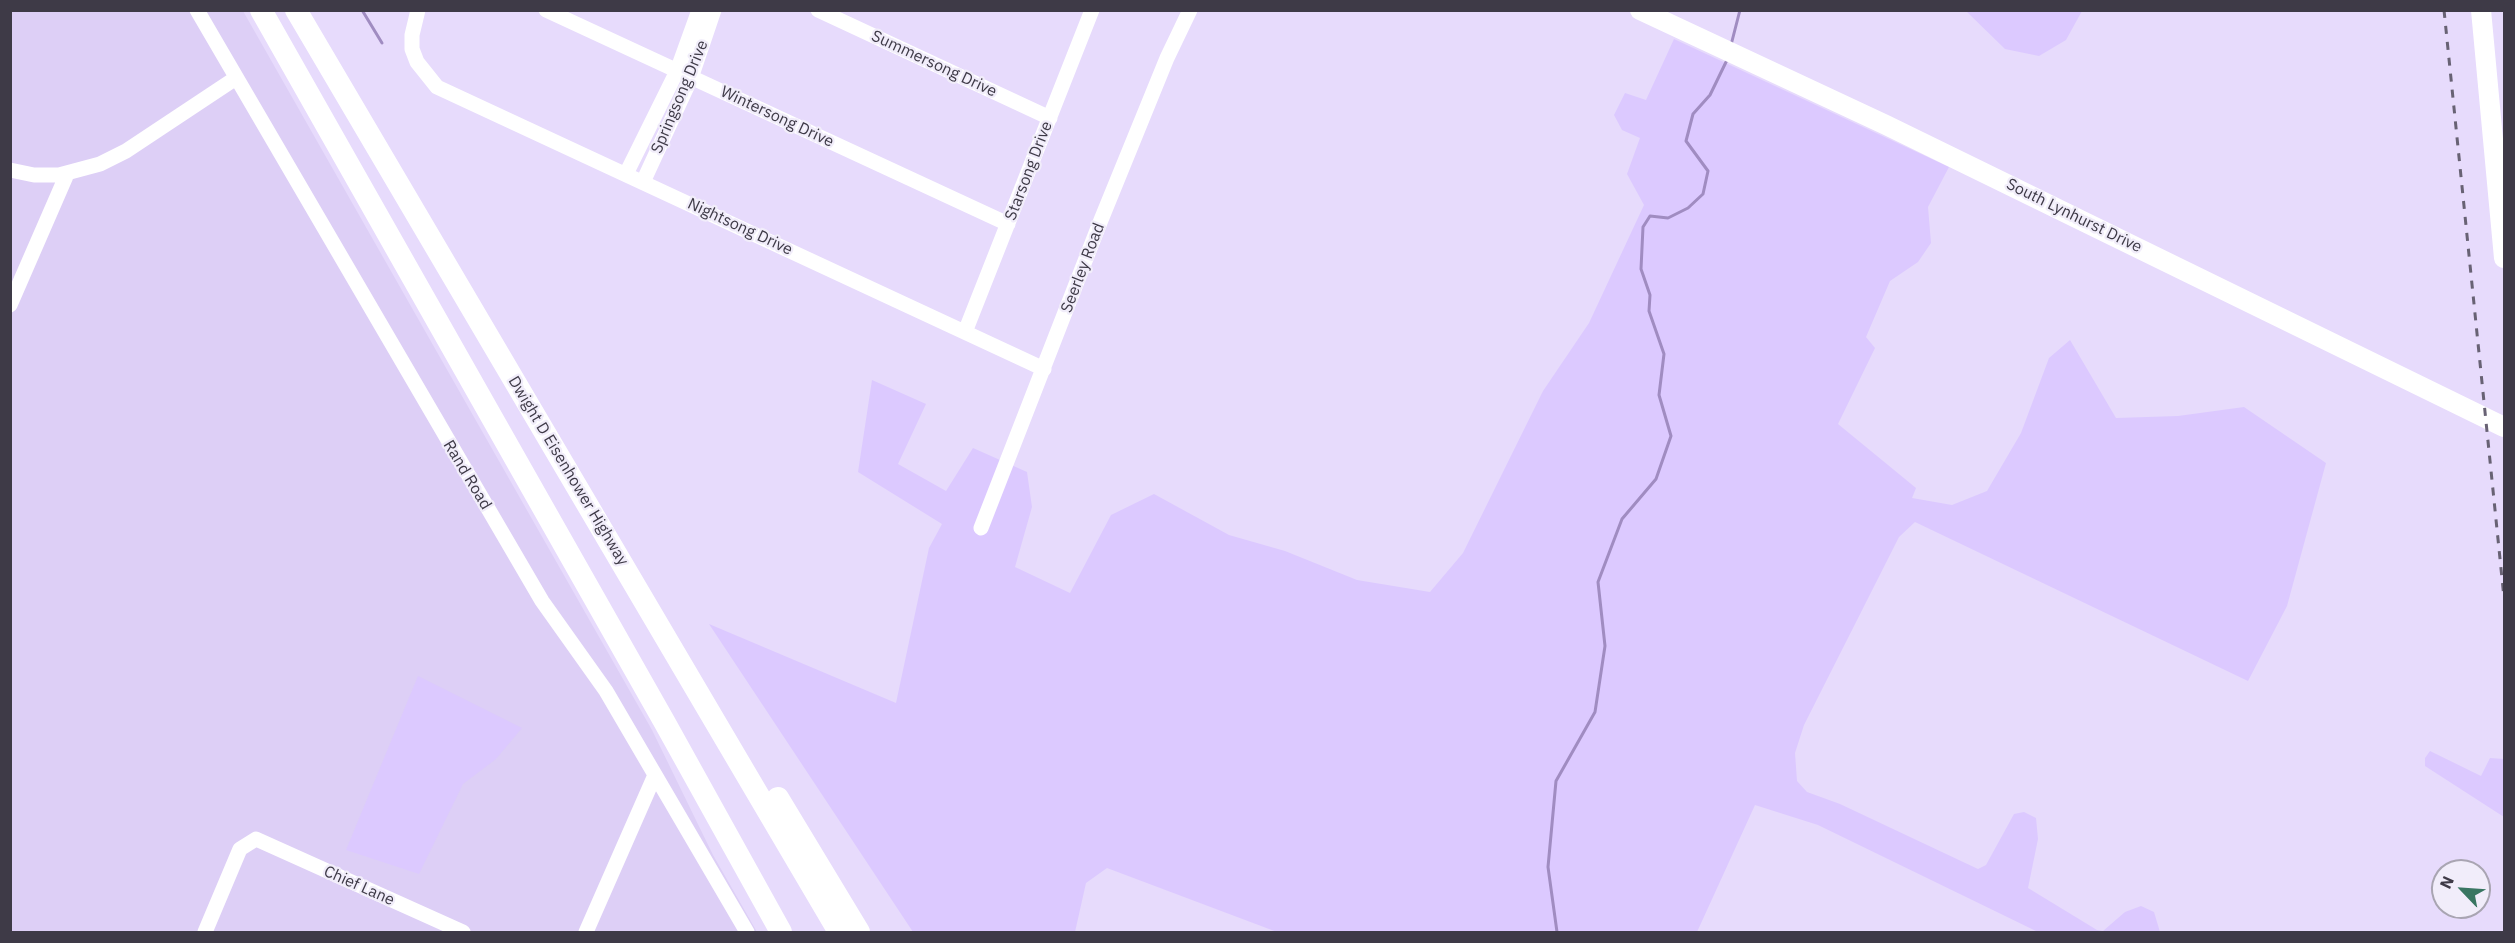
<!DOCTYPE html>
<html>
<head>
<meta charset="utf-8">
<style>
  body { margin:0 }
  #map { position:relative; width:2515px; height:943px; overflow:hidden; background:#e7dbfc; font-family:"IBM Plex Sans",sans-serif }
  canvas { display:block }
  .frame { position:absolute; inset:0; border:12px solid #3e3a47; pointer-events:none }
  .north { position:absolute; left:2431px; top:859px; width:60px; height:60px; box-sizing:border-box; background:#f1edfa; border:2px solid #a9a5b2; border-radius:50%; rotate:295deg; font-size:16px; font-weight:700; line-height:24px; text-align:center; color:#3e3a47 }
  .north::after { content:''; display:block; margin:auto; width:21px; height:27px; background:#397662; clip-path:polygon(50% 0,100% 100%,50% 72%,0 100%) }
</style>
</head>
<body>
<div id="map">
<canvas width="2515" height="943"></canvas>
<div class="frame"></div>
<div class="north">N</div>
</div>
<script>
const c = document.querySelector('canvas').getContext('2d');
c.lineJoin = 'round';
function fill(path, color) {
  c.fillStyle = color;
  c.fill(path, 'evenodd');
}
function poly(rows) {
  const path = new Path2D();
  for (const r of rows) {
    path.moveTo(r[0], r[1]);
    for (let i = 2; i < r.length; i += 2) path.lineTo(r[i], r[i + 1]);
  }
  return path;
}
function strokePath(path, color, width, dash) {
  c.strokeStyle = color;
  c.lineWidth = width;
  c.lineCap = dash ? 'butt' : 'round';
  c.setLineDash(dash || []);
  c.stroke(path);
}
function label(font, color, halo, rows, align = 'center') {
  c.font = font + ' "IBM Plex Sans",sans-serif';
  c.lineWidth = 4.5;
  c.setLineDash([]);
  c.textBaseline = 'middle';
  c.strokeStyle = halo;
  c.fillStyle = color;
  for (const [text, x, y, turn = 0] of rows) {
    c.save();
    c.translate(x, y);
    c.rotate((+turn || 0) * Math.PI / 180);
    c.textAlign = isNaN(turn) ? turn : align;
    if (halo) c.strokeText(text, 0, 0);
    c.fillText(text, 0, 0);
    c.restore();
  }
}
fill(poly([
  [10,11,243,11,652,730,713,855,757,932,11,932]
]), '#ddcff6');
fill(poly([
  [1966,11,2082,11,2066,40,2039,56,2005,49],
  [1674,39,1949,167,1928,207,1931,243,1918,262,1890,281,1866,337,1875,348,1838,424,1916,488,1912,498,1952,505,1987,491,2021,433,2049,358,2070,340,2116,418,2178,416,2244,407,2326,463,2287,606,2248,681,1915,522,1899,537,1804,725,1795,753,1797,781,1807,792,1840,804,1978,869,1986,865,2014,814,2024,812,2036,818,2038,839,2028,888,2097,930,2103,931,2125,912,2141,906,2154,912,2160,932,2038,932,1818,825,1755,805,1697,932,1277,932,1107,868,1086,883,1075,932,913,932,709,624,896,703,929,548,942,524,858,472,872,380,926,404,898,464,946,491,973,448,1027,472,1032,507,1015,567,1070,593,1111,515,1154,494,1229,535,1285,551,1357,580,1430,592,1463,553,1543,391,1589,323,1644,205,1627,174,1640,138,1622,130,1614,115,1625,93,1646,100],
  [418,676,522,728,496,759,463,784,419,874,346,850],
  [2430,751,2481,776,2490,758,2504,759,2504,817,2425,766,2425,758]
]), '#dcc9ff');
strokePath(poly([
  [362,10,382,43],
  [1731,45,1740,10],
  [1557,932,1548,867,1556,781,1595,712,1605,646,1598,582,1622,519,1656,479,1671,436,1659,395,1664,354,1649,311,1650,295,1641,269,1643,227,1650,216,1668,218,1688,208,1703,194,1708,171,1686,141,1693,114,1710,95,1727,60]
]), '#a08cc1', 3);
strokePath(poly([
  [197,10,542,601,606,691,747,932],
  [418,10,412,35,412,49,417,62,437,87,1044,369],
  [546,10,1008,224],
  [818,10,1050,118],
  [10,170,34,175,59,175,100,164,126,151,236,78],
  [626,174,677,71,699,10],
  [643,182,691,78,714,10],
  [10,305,67,174],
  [965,332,1092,10],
  [981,528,1101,220,1167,58,1190,10],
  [205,932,240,849,256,839,463,932],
  [586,932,655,775]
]), '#fff', 15);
strokePath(poly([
  [1640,10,1886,125,2504,427],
  [2481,10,2504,258]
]), '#fff', 20);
strokePath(poly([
  [261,10,665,723,781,932],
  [296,10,839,932],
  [778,798,859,932]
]), '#fff', 22);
strokePath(poly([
  [2444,10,2504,598]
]), '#686274', 3, [8, 8]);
label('16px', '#3e3a47', '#f1edfa', [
  ["Summersong Drive",934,64,25],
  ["Springsong Drive",680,97,-67],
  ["Wintersong Drive",777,117,25],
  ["Starsong Drive",1029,171,-69],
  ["South Lynhurst Drive",2074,216,26],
  ["Nightsong Drive",740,227,25],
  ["Seerley Road",1083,268,-69],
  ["Dwight D Eisenhower Highway",568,471,59],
  ["Rand Road",467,475,59],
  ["Chief Lane",359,886,24]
]);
</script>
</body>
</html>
